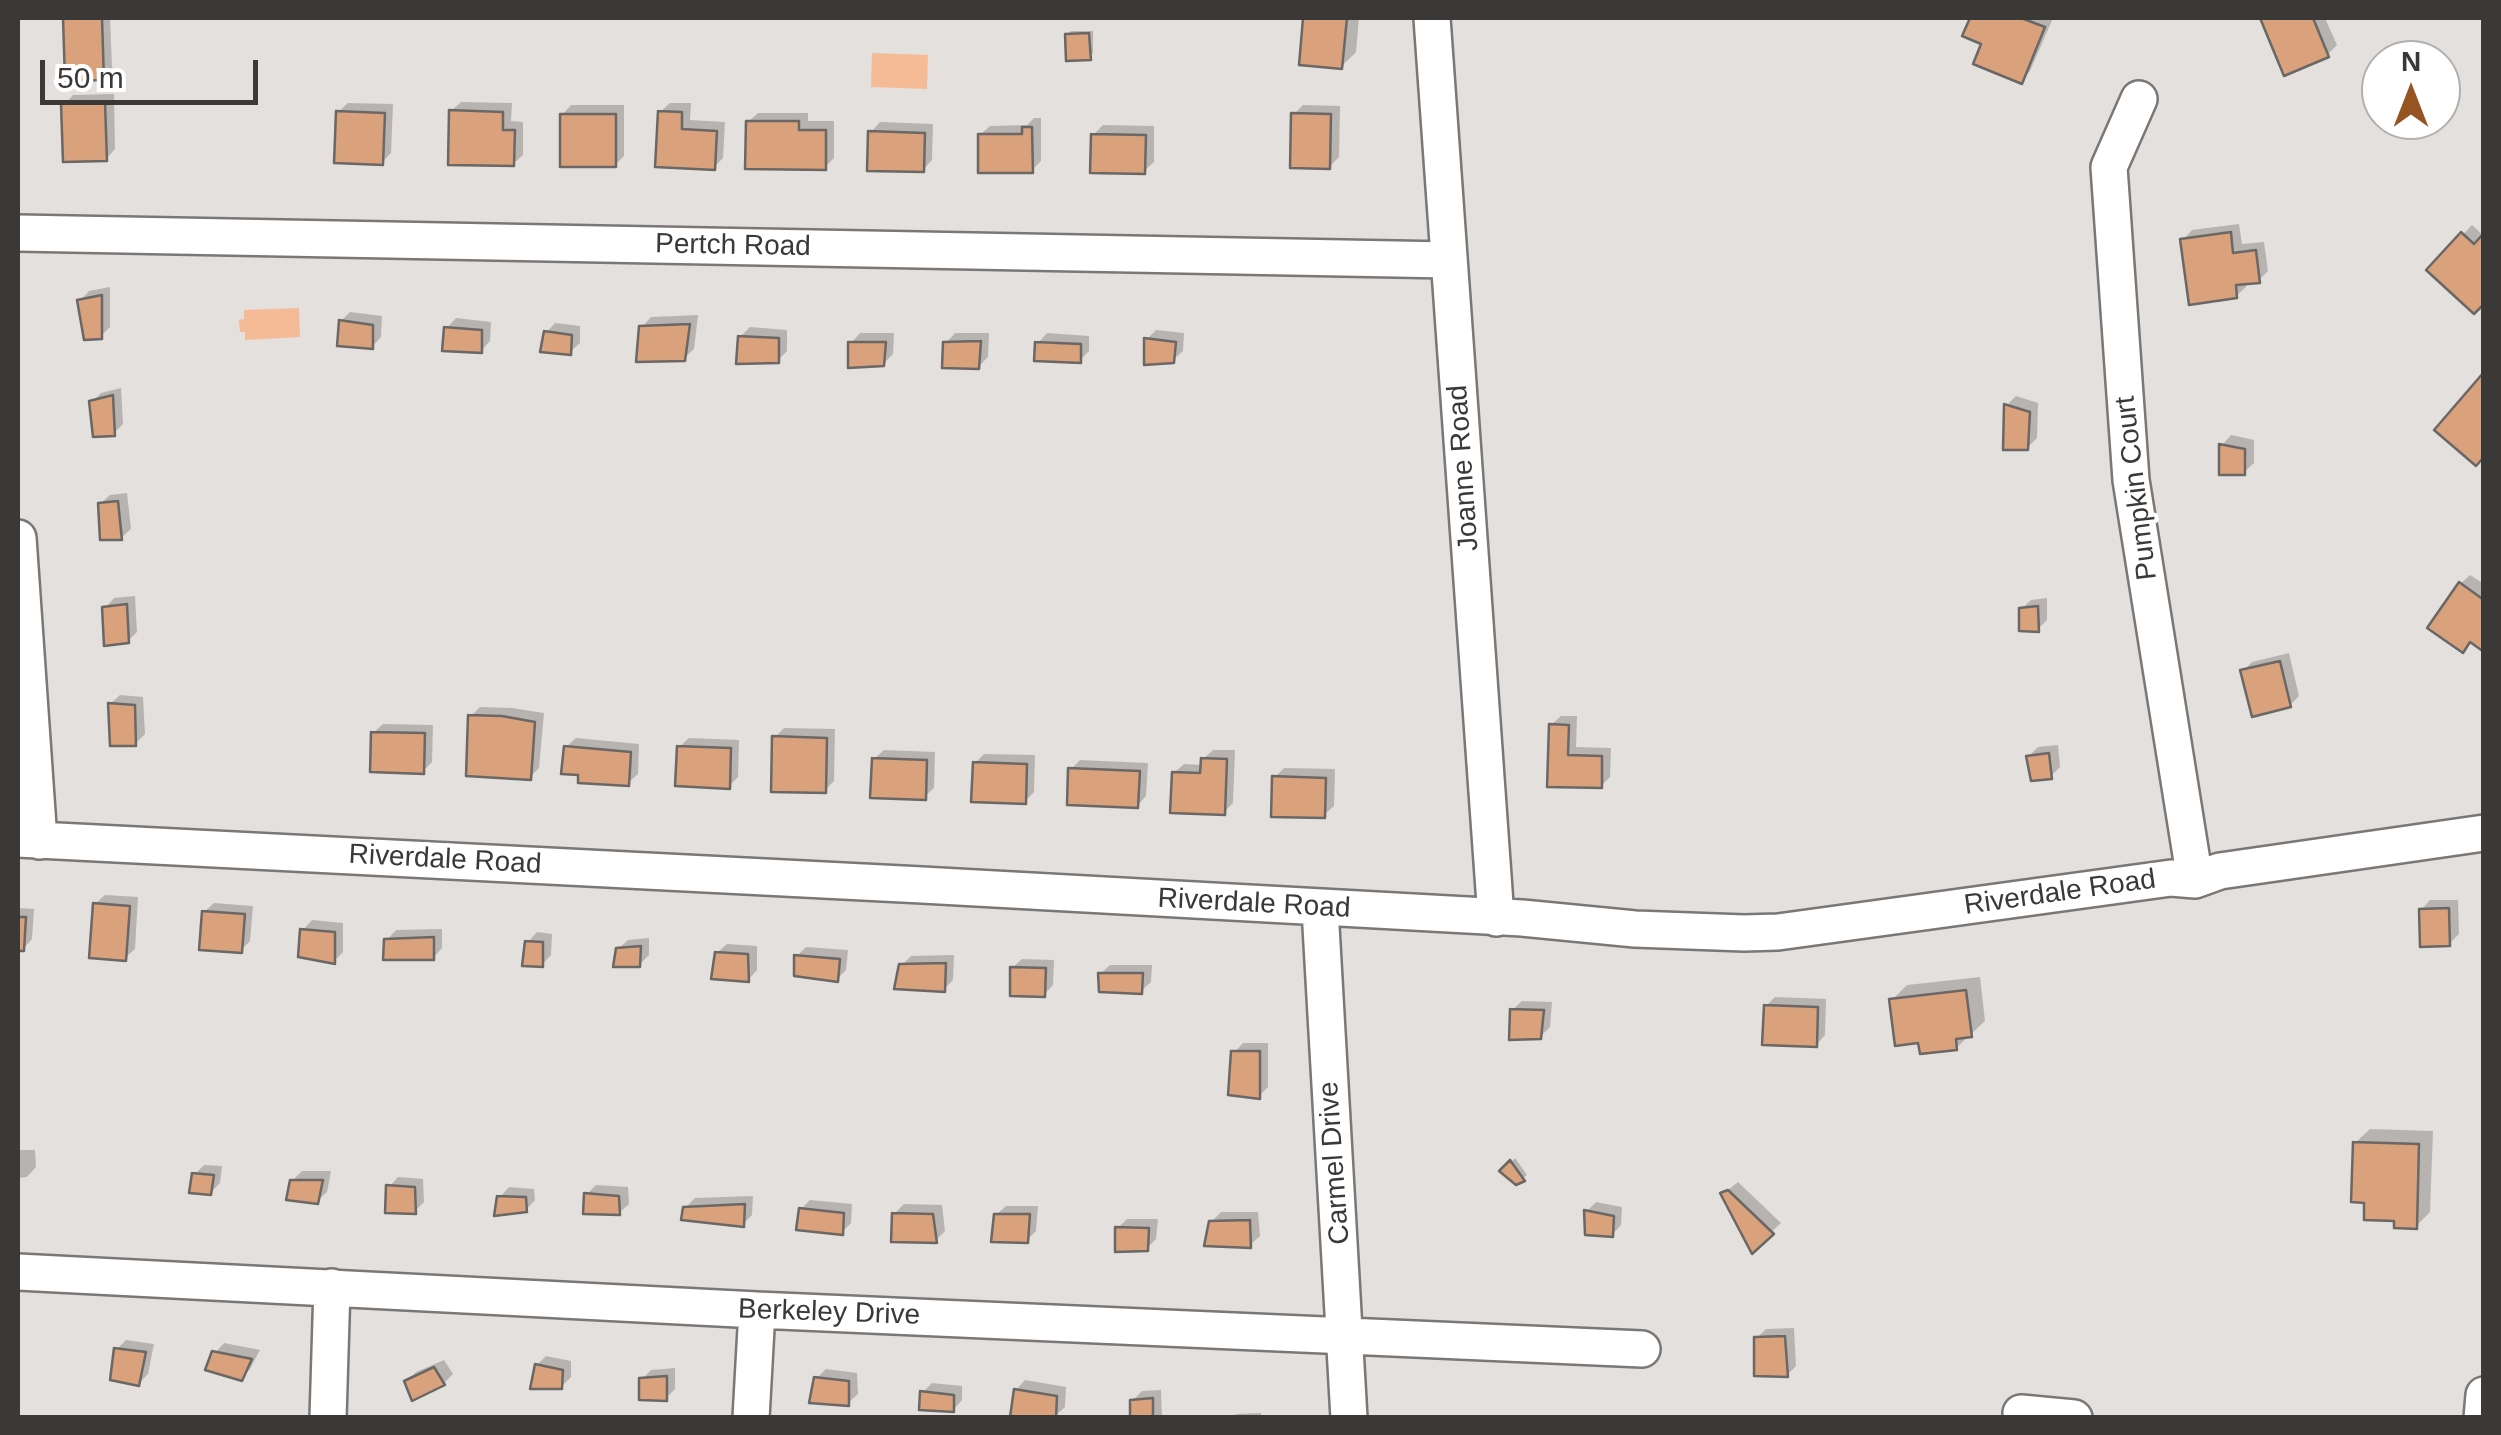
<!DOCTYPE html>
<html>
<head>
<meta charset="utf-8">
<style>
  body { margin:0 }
  #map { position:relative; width:2501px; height:1435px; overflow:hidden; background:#e4e0de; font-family:Helvetica,sans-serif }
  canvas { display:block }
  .frame { position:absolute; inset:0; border:20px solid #3a3938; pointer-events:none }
  .north { position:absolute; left:2361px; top:40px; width:100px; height:100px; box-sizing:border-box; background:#fff; border:2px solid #b0b0af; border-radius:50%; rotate:0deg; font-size:28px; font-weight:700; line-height:40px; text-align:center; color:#3a3938 }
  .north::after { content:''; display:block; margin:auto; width:35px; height:45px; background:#975423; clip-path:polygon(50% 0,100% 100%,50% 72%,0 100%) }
  .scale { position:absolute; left:40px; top:60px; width:218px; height:45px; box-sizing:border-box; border:5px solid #3a3938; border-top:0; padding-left:12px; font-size:30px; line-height:35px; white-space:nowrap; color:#3a3938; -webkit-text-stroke:8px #fff; paint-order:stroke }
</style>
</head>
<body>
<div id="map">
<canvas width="2501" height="1435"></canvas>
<div class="frame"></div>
<div class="north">N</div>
<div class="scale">50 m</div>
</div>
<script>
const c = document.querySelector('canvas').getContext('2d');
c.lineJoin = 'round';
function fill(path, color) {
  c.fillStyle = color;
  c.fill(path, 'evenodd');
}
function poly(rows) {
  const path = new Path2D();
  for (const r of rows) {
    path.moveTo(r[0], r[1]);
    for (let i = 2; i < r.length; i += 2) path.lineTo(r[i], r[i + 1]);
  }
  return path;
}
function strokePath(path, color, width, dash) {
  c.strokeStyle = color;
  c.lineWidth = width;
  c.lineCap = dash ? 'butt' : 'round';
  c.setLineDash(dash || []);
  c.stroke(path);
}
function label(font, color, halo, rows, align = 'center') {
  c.font = font + ' Helvetica,sans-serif';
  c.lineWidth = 8;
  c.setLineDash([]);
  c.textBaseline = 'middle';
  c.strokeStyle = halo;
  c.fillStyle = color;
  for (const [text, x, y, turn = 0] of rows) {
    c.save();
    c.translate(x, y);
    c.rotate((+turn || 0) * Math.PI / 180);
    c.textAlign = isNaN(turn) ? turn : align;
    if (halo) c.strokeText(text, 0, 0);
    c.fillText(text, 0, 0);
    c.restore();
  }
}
fill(poly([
  [872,53,928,55,927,89,871,87],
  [299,308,300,337,245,340,245,332,240,332,239,320,244,319,244,310]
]), '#f5bb96');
fill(poly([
  [65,18,110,18,112,68,103,77,67,79],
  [1306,18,1359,18,1356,52,1341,67,1302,63],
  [1972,18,2053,18,2030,71,2021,81,1985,42,1966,34],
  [2263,18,2325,18,2337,45,2327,55,2286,72],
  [1071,31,1093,31,1093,53,1089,57,1067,35],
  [114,94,115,149,106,159,64,105,73,95],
  [461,102,512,103,511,121,523,122,523,155,513,164,451,111],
  [348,103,393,104,391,153,382,162,338,112],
  [670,103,691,103,690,120,725,122,723,158,714,167,660,112],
  [571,105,624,105,624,156,615,165,562,115],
  [1303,105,1340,106,1339,157,1329,167,1294,114],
  [758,113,808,113,808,121,834,121,834,158,825,167,748,122],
  [1034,118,1041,118,1041,161,1032,170,980,135,990,126,1027,125],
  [880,122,933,124,932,160,923,170,871,132],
  [1103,125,1154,126,1154,162,1144,171,1093,135],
  [2239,224,2242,244,2264,242,2268,271,2259,280,2245,282,2246,287,2236,296,2183,240,2192,230],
  [2472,225,2484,236,2484,301,2429,270],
  [110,287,110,327,101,336,80,301,89,291],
  [350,312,382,316,381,337,372,347,341,321],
  [698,315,694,349,684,358,642,327,651,317],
  [456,318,491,322,490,341,481,351,447,328],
  [555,323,580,326,580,343,570,352,546,333],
  [750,327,787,330,787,351,778,360,740,337],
  [1156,330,1184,333,1183,351,1173,360,1147,339],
  [860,333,894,333,893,354,883,364,851,343],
  [955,333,989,333,988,357,978,367,946,343],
  [1047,333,1089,336,1089,351,1080,360,1038,343],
  [121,388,123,424,114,433,92,402,101,393],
  [2016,396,2038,403,2037,438,2027,448,2007,405],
  [2231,435,2254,440,2254,463,2244,472,2222,445],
  [127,493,131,529,121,538,100,504,110,495],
  [2470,575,2484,584,2484,649,2472,640,2462,650,2460,584],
  [135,596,137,632,128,641,105,608,114,598],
  [2047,598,2047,620,2038,629,2021,609,2031,600],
  [2289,653,2299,696,2290,705,2243,671,2252,662],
  [120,695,143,697,145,734,135,744,110,704],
  [480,707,512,708,544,713,539,768,530,777,471,716],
  [1561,716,1577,716,1576,747,1611,748,1610,777,1601,786,1550,784,1551,725],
  [383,724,433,725,432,762,423,771,373,733],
  [784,728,835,729,834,781,825,790,775,737],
  [576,738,639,744,638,774,628,783,566,747],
  [689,738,739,740,738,777,729,786,679,747],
  [2058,745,2060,767,2051,776,2029,756,2038,747],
  [884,750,935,752,934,788,924,797,874,759],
  [1213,750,1235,750,1233,803,1224,812,1174,773,1184,764,1203,765,1203,759],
  [984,754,1035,755,1034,792,1025,801,975,763],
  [1080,760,1148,763,1146,796,1137,806,1071,769],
  [1284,768,1335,769,1334,806,1324,815,1275,777],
  [105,895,138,897,135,949,125,958,95,904],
  [2430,900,2458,900,2459,934,2449,944,2421,910],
  [214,903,253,906,250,941,241,950,204,912],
  [18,908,34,909,32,939,23,949,18,948],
  [312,920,343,923,343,952,334,961,303,930],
  [442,929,442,948,433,958,387,940,396,930],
  [537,932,552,934,551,955,542,965,528,942],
  [649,938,649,955,639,965,618,949,628,940],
  [727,944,757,946,757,970,748,980,717,953],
  [806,947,848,950,846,970,837,979,797,956],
  [954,955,953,980,944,989,901,966,911,956],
  [1022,959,1054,960,1053,985,1044,995,1012,968],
  [1110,965,1152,965,1151,982,1141,991,1100,974],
  [1980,977,1985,1021,1956,1048,1920,1040,1892,1000,1907,985],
  [1775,997,1826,999,1825,1035,1816,1045,1766,1006],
  [1522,1001,1552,1002,1550,1027,1540,1037,1512,1010],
  [1243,1043,1268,1043,1268,1087,1259,1096,1234,1053],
  [2370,1129,2433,1131,2430,1212,2416,1226,2396,1219,2366,1200,2355,1143],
  [18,1150,35,1150,36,1167,27,1177,18,1178],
  [1515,1158,1527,1175,1517,1182,1503,1171],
  [204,1165,222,1166,220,1183,210,1193,194,1175],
  [302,1171,331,1171,327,1192,317,1201,292,1181],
  [398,1177,423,1179,424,1202,415,1211,389,1187],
  [1738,1182,1781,1223,1752,1250,1723,1194],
  [596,1185,628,1187,629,1204,619,1213,587,1194],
  [509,1187,534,1189,535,1200,526,1210,500,1197],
  [753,1196,752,1215,743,1224,685,1208,695,1198],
  [810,1200,852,1204,851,1223,842,1232,801,1209],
  [1596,1202,1622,1207,1621,1225,1612,1235,1587,1211],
  [904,1204,942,1205,945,1231,936,1240,894,1214],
  [1006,1206,1038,1206,1036,1231,1027,1240,996,1215],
  [1221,1212,1258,1212,1260,1236,1250,1245,1211,1222],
  [1127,1219,1158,1219,1156,1239,1147,1248,1118,1228],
  [1794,1328,1796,1366,1787,1375,1757,1338,1766,1329],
  [126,1340,154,1344,148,1374,139,1383,117,1349],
  [224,1343,260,1350,250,1369,241,1378,215,1353],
  [546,1356,571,1361,571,1377,561,1387,537,1365],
  [444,1360,453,1374,444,1383,413,1398,407,1381,416,1372],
  [675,1368,675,1389,666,1398,642,1379,651,1370],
  [826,1369,857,1373,858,1394,848,1403,817,1378],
  [1025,1380,1066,1387,1065,1407,1055,1416,1016,1390],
  [932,1383,962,1386,962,1400,953,1410,922,1393],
  [1161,1390,1162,1418,1132,1418,1132,1401,1142,1391],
  [1261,1413,1261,1418,1232,1418,1236,1414]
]), '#0003');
const building = poly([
  [63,18,102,18,104,80,65,81,63,18],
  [1303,18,1347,18,1342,69,1299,65,1303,18],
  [1970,18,2021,18,2045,27,2022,84,1973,64,1981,44,1962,36,1970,18],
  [2260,18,2313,18,2329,57,2284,76,2260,18],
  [1089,33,1091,60,1066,61,1065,34,1089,33],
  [105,102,107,161,63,162,61,104,105,102],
  [449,110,503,112,503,130,515,130,514,166,448,165,449,110],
  [336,111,385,113,383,165,334,163,336,111],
  [658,111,682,112,682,129,717,131,715,170,655,167,658,111],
  [1291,113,1331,114,1330,169,1290,168,1291,113],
  [560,114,616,114,616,167,560,167,560,114],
  [746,121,799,121,799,130,826,130,826,170,745,169,746,121],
  [1022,127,1032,127,1033,173,978,173,978,134,1022,134,1022,127],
  [868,131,925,133,924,172,867,171,868,131],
  [1091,134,1146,135,1145,174,1090,173,1091,134],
  [2231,232,2233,253,2256,250,2260,283,2236,285,2237,298,2189,305,2180,239,2231,232],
  [2461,232,2474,244,2484,233,2484,304,2474,314,2426,270,2461,232],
  [102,295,102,339,84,340,77,300,102,295],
  [339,320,373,325,373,349,337,346,339,320],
  [690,324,685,361,636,362,639,326,690,324],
  [444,327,482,330,482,353,442,351,444,327],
  [544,331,572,335,571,355,540,352,544,331],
  [738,336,779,338,779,363,736,364,738,336],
  [1144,338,1176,342,1174,363,1144,365,1144,338],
  [981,341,979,369,942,368,943,342,981,341],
  [848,342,886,342,884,366,848,368,848,342],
  [1035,342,1081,344,1081,363,1034,361,1035,342],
  [2484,372,2484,457,2476,466,2434,430,2484,372],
  [113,395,115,436,93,437,89,401,113,395],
  [2004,404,2030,412,2028,450,2003,450,2004,404],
  [2219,444,2245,449,2245,475,2219,475,2219,444],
  [118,501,122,540,100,540,98,503,118,501],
  [2459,582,2484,600,2484,652,2470,642,2463,653,2427,628,2459,582],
  [127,604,129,643,104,646,102,607,127,604],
  [2038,606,2039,632,2019,631,2019,608,2038,606],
  [2280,661,2291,707,2252,717,2240,670,2280,661],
  [108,703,135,705,136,746,110,746,108,703],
  [468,715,502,716,535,722,531,780,466,776,468,715],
  [1549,724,1569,725,1568,755,1602,756,1602,788,1547,787,1549,724],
  [371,732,425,733,424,774,370,772,371,732],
  [772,736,827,738,826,793,771,792,772,736],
  [564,746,631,752,629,786,578,783,578,775,561,774,564,746],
  [677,746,731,748,730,789,675,786,677,746],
  [2049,753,2052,779,2031,781,2026,756,2049,753],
  [872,758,927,760,926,800,870,798,872,758],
  [1201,758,1227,759,1225,815,1170,813,1172,772,1200,773,1201,758],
  [973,762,1027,764,1026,804,971,802,973,762],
  [1068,768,1140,771,1138,808,1067,805,1068,768],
  [1272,776,1326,778,1325,818,1271,817,1272,776],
  [93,903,130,906,126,961,89,958,93,903],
  [2449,908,2450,946,2420,947,2419,909,2449,908],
  [202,911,245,914,242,953,199,950,202,911],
  [18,917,26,917,24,951,18,951,18,917],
  [300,929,335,932,335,964,298,957,300,929],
  [434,937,434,960,383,960,384,939,434,937],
  [525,941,543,942,543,967,522,966,525,941],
  [641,946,640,967,613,967,616,948,641,946],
  [715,952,748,954,749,982,711,979,715,952],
  [794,955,840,959,838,982,794,976,794,955],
  [946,963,945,992,894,989,899,964,946,963],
  [1010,967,1046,968,1045,997,1010,996,1010,967],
  [1098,973,1143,973,1142,994,1099,992,1098,973],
  [1966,990,1972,1037,1956,1039,1957,1050,1920,1054,1918,1043,1895,1046,1889,999,1966,990],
  [1764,1005,1818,1007,1817,1047,1762,1045,1764,1005],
  [1510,1009,1544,1010,1541,1039,1509,1040,1510,1009],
  [1231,1051,1260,1051,1260,1099,1228,1095,1231,1051],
  [2353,1142,2419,1144,2417,1229,2394,1228,2394,1221,2364,1220,2364,1203,2351,1202,2353,1142],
  [1510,1160,1525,1181,1516,1185,1499,1171,1510,1160],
  [192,1173,214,1175,211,1195,189,1193,192,1173],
  [290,1180,323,1180,318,1204,286,1200,290,1180],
  [386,1185,415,1187,416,1214,385,1213,386,1185],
  [1728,1190,1774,1234,1752,1254,1720,1193,1728,1190],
  [584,1193,619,1196,620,1215,583,1214,584,1193],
  [497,1196,526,1197,527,1212,494,1216,497,1196],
  [745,1204,744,1227,681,1220,683,1207,745,1204],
  [799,1208,844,1213,843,1235,796,1230,799,1208],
  [1584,1210,1614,1216,1613,1237,1585,1235,1584,1210],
  [892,1213,933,1214,937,1243,891,1242,892,1213],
  [994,1214,1030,1214,1028,1243,991,1242,994,1214],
  [1250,1220,1251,1248,1204,1246,1209,1221,1250,1220],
  [1115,1227,1149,1228,1148,1251,1115,1252,1115,1227],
  [1785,1336,1788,1377,1754,1376,1754,1337,1785,1336],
  [114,1348,146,1352,139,1386,110,1380,114,1348],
  [212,1351,252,1359,242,1381,205,1370,212,1351],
  [535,1364,563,1370,562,1389,530,1389,535,1364],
  [434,1367,445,1385,412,1401,404,1381,434,1367],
  [667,1376,667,1401,639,1400,639,1378,667,1376],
  [814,1377,849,1381,849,1406,809,1403,814,1377],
  [1014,1389,1057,1396,1056,1418,1010,1417,1014,1389],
  [920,1391,954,1395,954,1412,919,1410,920,1391],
  [1153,1398,1153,1418,1130,1418,1130,1400,1153,1398]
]);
fill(building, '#d9a17c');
strokePath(building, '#6a6765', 2.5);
const minor = poly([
  [1432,18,1496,918],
  [2139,99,2109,167,2131,480,2195,880],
  [18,233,1449,260],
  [18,538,39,841],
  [18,839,922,885,1522,918,1635,929,1744,933,1778,932,2171,878,2195,880,2220,871,2484,833],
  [1320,909,1349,1418],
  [18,1272,757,1310,1642,1349],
  [2021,1413,2074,1418],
  [328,1418,332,1287],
  [751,1418,757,1310],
  [2482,1418,2484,1395]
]);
strokePath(minor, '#7a7775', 40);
strokePath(minor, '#fff', 35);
label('28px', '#3a3938', '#fff', [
  ["Pertch Road",733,246,1],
  ["Joanne Road",1464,468,-94],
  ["Pumpkin Court",2137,488,-97],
  ["Riverdale Road",445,860,3],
  ["Riverdale Road",2060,893,-8],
  ["Riverdale Road",1254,904,3],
  ["Carmel Drive",1335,1163,-94],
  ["Berkeley Drive",829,1313,2]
]);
</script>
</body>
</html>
